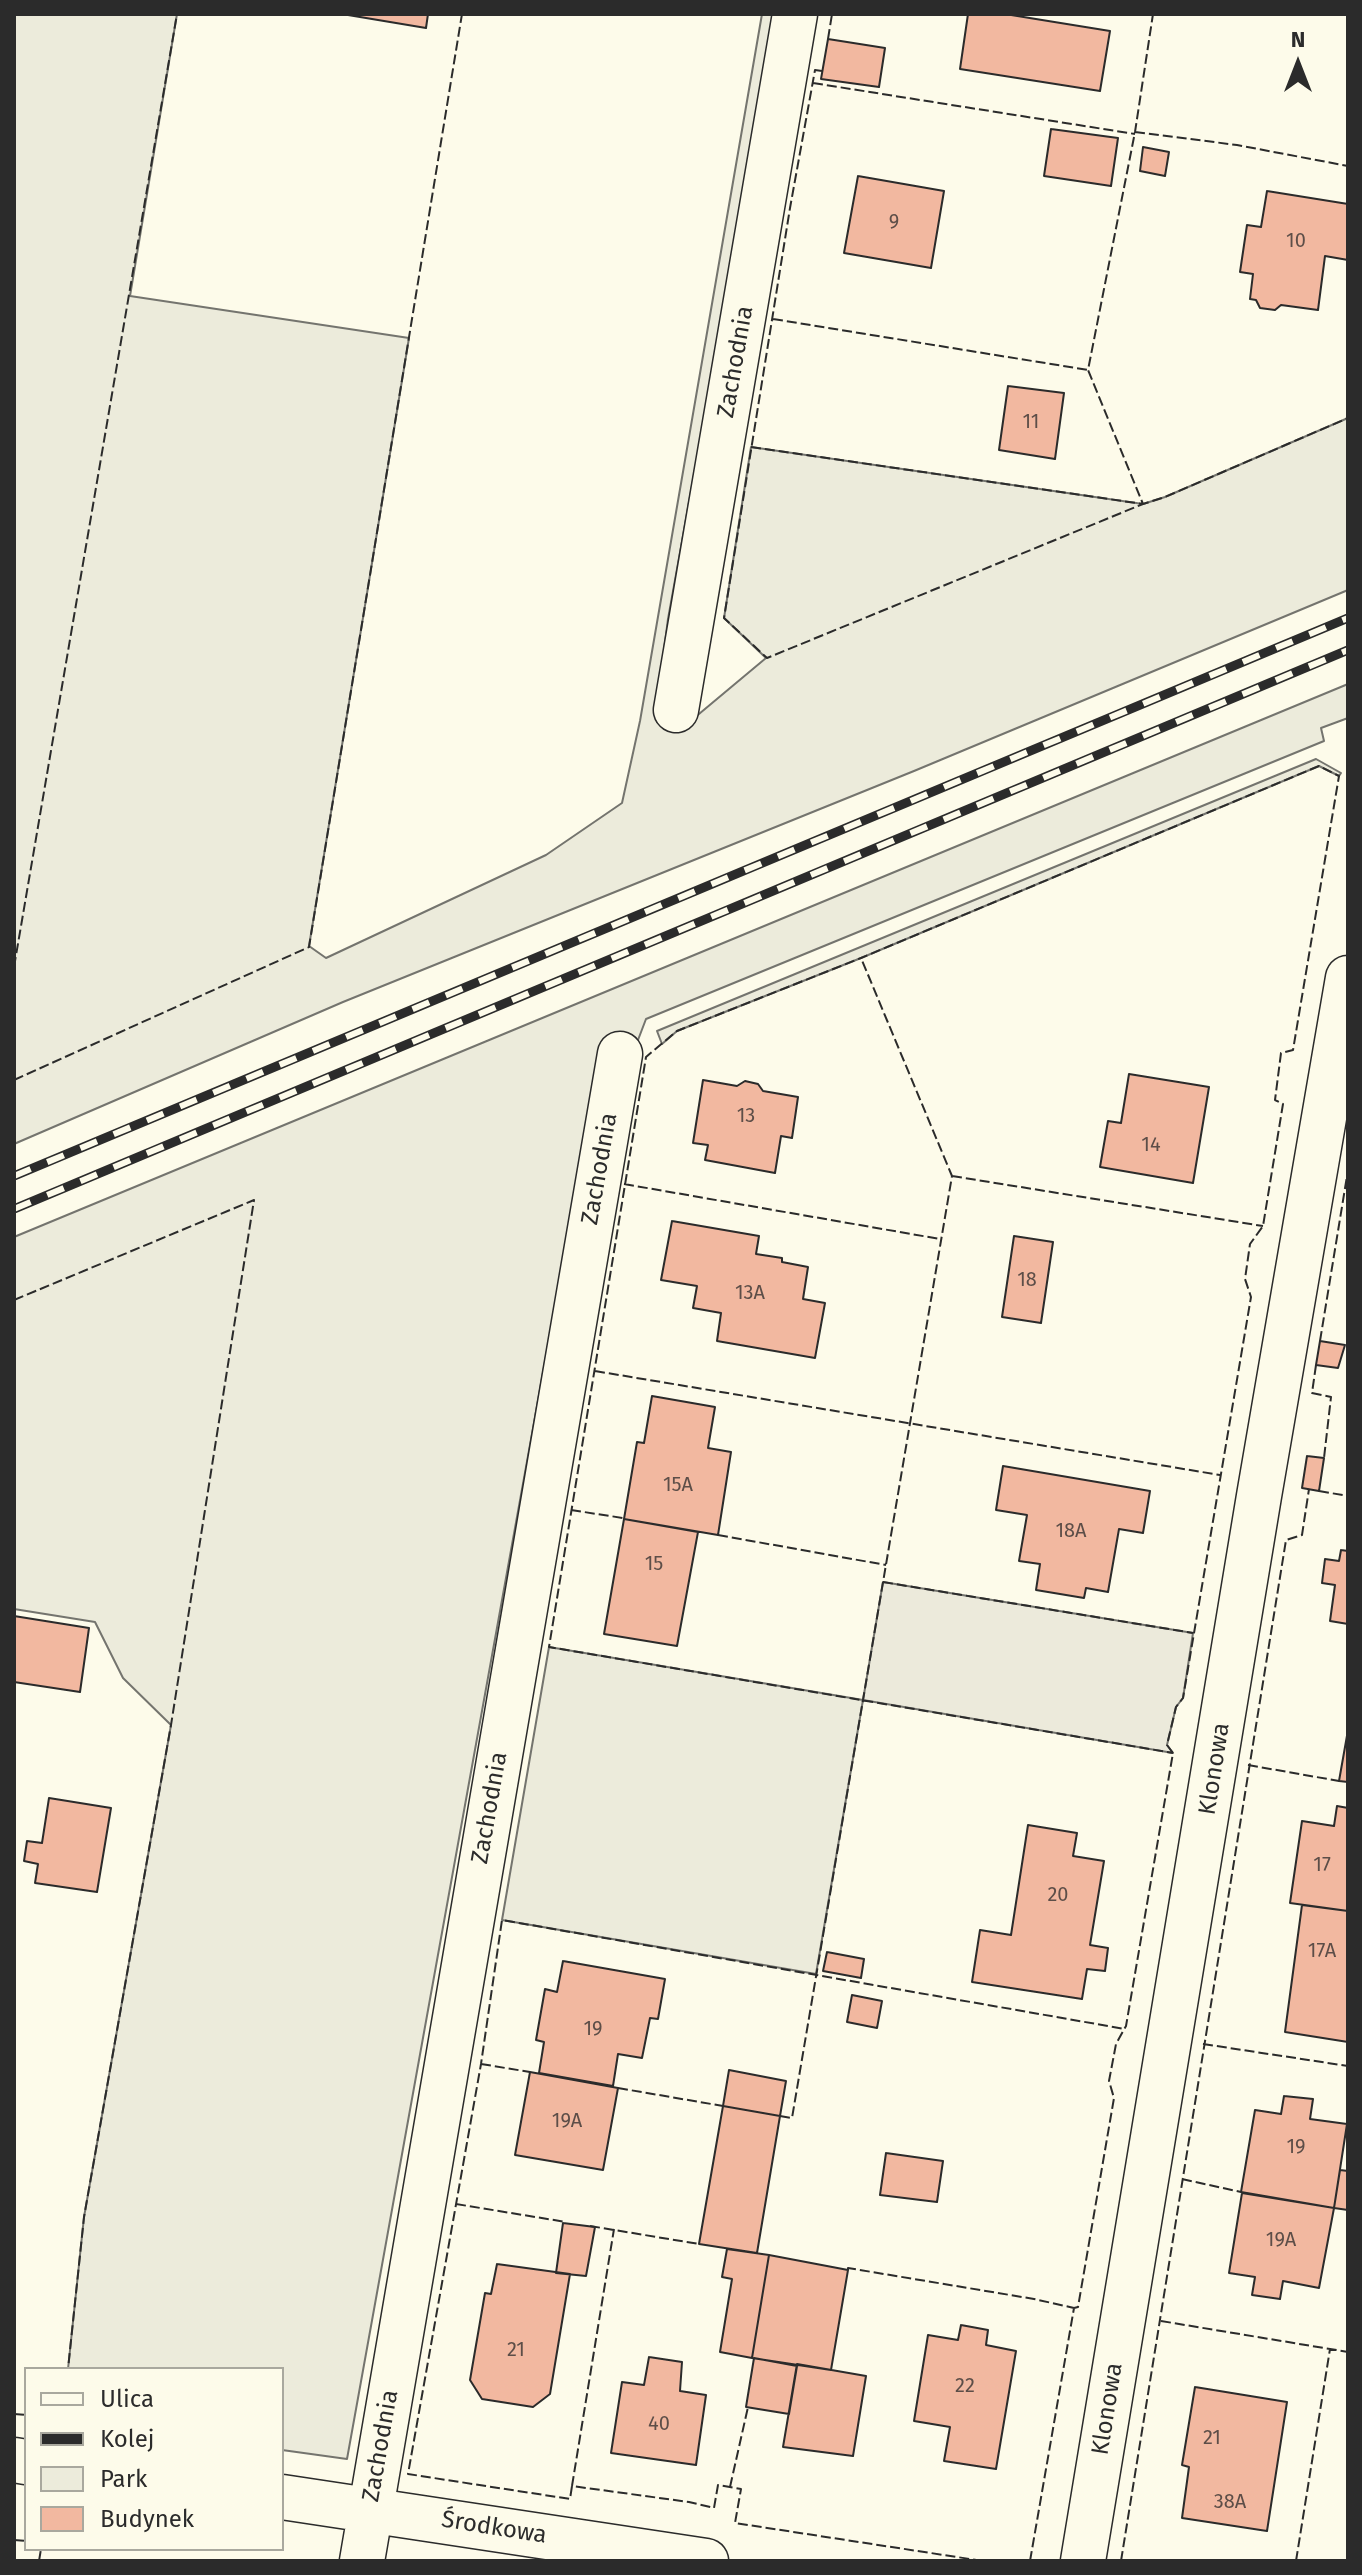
<!DOCTYPE html>
<html>
<head>
<meta charset="utf-8">
<style>
  body { margin:0 }
  #map { position:relative; width:1362px; height:2575px; overflow:hidden; background:#fdfbea; font-family:"Fira Sans",sans-serif }
  canvas { display:block }
  .frame { position:absolute; inset:0; border:16px solid #2b2b2b; pointer-events:none }
  .legend { position:absolute; left:24px; top:2367px; width:260px; height:184px; box-sizing:border-box; background:#fdfbea; border:2px solid #a9a89e; margin:0; padding:10px 14px; list-style:none; font-size:24px; color:#2b2b2b }
  .legend li { display:flex; align-items:center; gap:16px; height:40px }
  .legend b { width:40px; border:2px solid #a9a89e }
  .north { position:absolute; left:1258px; top:24px; width:80px; height:80px; -webkit-text-stroke:6px #fdfbea; paint-order:stroke; rotate:0deg; font-size:22px; font-weight:700; line-height:32px; text-align:center; color:#2b2b2b }
  .north::after { content:''; display:block; margin:auto; width:28px; height:36px; background:#2b2b2b; clip-path:polygon(50% 0,100% 100%,50% 72%,0 100%) }
</style>
</head>
<body>
<div id="map">
<canvas width="1362" height="2575"></canvas>
<div class="frame"></div>
<ul class="legend">
<li><b style="height:10px;background:#fdfbea"></b>Ulica</li>
<li><b style="height:10px;background:#2b2b2b"></b>Kolej</li>
<li><b style="height:22px;background:#ecebdb"></b>Park</li>
<li><b style="height:22px;background:#f2b8a0"></b>Budynek</li>
</ul>
<div class="north">N</div>
</div>
<script>
const c = document.querySelector('canvas').getContext('2d');
c.lineJoin = 'round';
function fill(path, color) {
  c.fillStyle = color;
  c.fill(path, 'evenodd');
}
function poly(rows) {
  const path = new Path2D();
  for (const r of rows) {
    path.moveTo(r[0], r[1]);
    for (let i = 2; i < r.length; i += 2) path.lineTo(r[i], r[i + 1]);
  }
  return path;
}
function strokePath(path, color, width, dash) {
  c.strokeStyle = color;
  c.lineWidth = width;
  c.lineCap = dash ? 'butt' : 'round';
  c.setLineDash(dash || []);
  c.stroke(path);
}
function label(font, color, halo, rows, align = 'center') {
  c.font = font + ' "Fira Sans",sans-serif';
  c.lineWidth = 6;
  c.setLineDash([]);
  c.textBaseline = 'middle';
  c.strokeStyle = halo;
  c.fillStyle = color;
  for (const [text, x, y, turn = 0] of rows) {
    c.save();
    c.translate(x, y);
    c.rotate((+turn || 0) * Math.PI / 180);
    c.textAlign = isNaN(turn) ? turn : align;
    if (halo) c.strokeText(text, 0, 0);
    c.fillText(text, 0, 0);
    c.restore();
  }
}
const green = poly([
  [14,14,177,14,130,296,409,338,309,946,326,958,546,855,622,803,640,721,762,14,777,14,668,619,659,689,657,722,687,724,766,658,724,618,751,447,1143,504,1165,497,1348,418,1348,590,914,771,343,1002,14,1144,14,14],
  [1348,684,1348,718,1321,728,1324,741,646,1019,638,1040,600,1057,347,2459,282,2450,282,2369,68,2369,84,2217,171,1725,123,1678,95,1622,14,1609,14,1237,1348,684],
  [1316,759,1341,773,1339,776,1319,766,861,958,677,1031,662,1044,657,1031,1316,759],
  [549,1647,863,1700,816,1974,502,1920,549,1647]
]);
fill(green, '#ecebdb');
strokePath(green, '#74746e', 2);
const parking = poly([
  [883,1582,1193,1633,1183,1698,1176,1707,1167,1745,1173,1753,863,1700,883,1582]
]);
fill(parking, '#eceadb');
strokePath(parking, '#74746e', 2);
const building = poly([
  [342,14,428,14,426,28,342,14],
  [968,14,1005,14,1110,31,1100,91,960,69,968,14],
  [828,39,885,48,879,87,821,79,828,39],
  [1051,129,1118,138,1111,186,1044,176,1051,129],
  [1143,147,1169,152,1165,176,1140,171,1143,147],
  [858,176,944,191,931,268,844,253,858,176],
  [1267,191,1348,204,1348,260,1325,256,1318,310,1281,305,1275,310,1260,308,1256,300,1250,299,1253,274,1240,272,1247,225,1261,227,1267,191],
  [1008,386,1064,393,1055,459,999,450,1008,386],
  [1129,1074,1209,1087,1193,1183,1100,1167,1108,1121,1121,1123,1129,1074],
  [703,1080,737,1086,745,1081,758,1084,763,1091,798,1097,792,1138,781,1136,775,1173,705,1160,708,1145,693,1143,703,1080],
  [672,1221,759,1236,756,1254,782,1258,782,1262,808,1267,803,1299,825,1303,815,1358,717,1341,721,1313,693,1308,697,1286,661,1280,672,1221],
  [1014,1236,1053,1242,1041,1323,1002,1317,1014,1236],
  [1320,1341,1345,1345,1338,1368,1316,1365,1320,1341],
  [652,1396,715,1407,708,1448,731,1452,718,1535,624,1519,637,1442,644,1443,652,1396],
  [1307,1456,1324,1458,1319,1491,1302,1488,1307,1456],
  [1003,1466,1150,1491,1143,1533,1119,1529,1108,1592,1086,1588,1084,1598,1036,1590,1040,1564,1019,1561,1027,1515,996,1510,1003,1466],
  [624,1519,698,1532,677,1646,604,1634,624,1519],
  [1341,1550,1348,1551,1348,1624,1330,1621,1335,1585,1322,1583,1325,1559,1339,1561,1341,1550],
  [14,1616,89,1628,80,1692,14,1682,14,1616],
  [1348,1730,1348,1782,1339,1781,1348,1730],
  [49,1798,111,1808,97,1892,35,1883,38,1864,24,1861,27,1841,42,1843,49,1798],
  [1337,1806,1348,1808,1348,1911,1290,1903,1302,1821,1334,1826,1337,1806],
  [1028,1825,1077,1833,1073,1856,1104,1861,1090,1945,1108,1948,1105,1971,1087,1969,1082,1999,972,1982,980,1930,1011,1935,1028,1825],
  [1302,1905,1348,1911,1348,2042,1285,2032,1302,1905],
  [827,1952,864,1959,861,1978,823,1971,827,1952],
  [563,1961,665,1979,658,2019,650,2018,642,2058,618,2054,613,2086,539,2073,544,2042,536,2040,545,1989,557,1992,563,1961],
  [852,1995,882,2001,877,2028,847,2022,852,1995],
  [729,2070,786,2081,780,2116,723,2106,729,2070],
  [530,2072,618,2088,603,2170,515,2155,530,2072],
  [1284,2096,1313,2099,1310,2119,1347,2124,1334,2208,1241,2192,1255,2110,1281,2114,1284,2096],
  [723,2106,780,2116,757,2253,699,2244,723,2106],
  [886,2153,943,2161,937,2202,880,2195,886,2153],
  [1340,2170,1348,2171,1348,2210,1334,2208,1340,2170],
  [1242,2193,1334,2208,1319,2288,1283,2281,1280,2299,1252,2295,1255,2277,1229,2273,1242,2193],
  [563,2223,595,2227,586,2276,556,2273,563,2223],
  [727,2249,769,2255,752,2358,720,2352,732,2279,722,2277,727,2249],
  [769,2255,848,2270,831,2370,752,2358,769,2255],
  [497,2264,570,2274,550,2394,533,2407,482,2399,470,2380,485,2293,491,2294,497,2264],
  [961,2325,988,2330,986,2345,1016,2351,996,2469,944,2461,950,2427,914,2421,928,2335,958,2340,961,2325],
  [649,2357,682,2362,680,2391,706,2395,696,2465,611,2453,622,2382,644,2385,649,2357],
  [754,2358,797,2366,789,2414,746,2407,754,2358],
  [797,2364,866,2376,853,2456,783,2447,797,2364],
  [1195,2387,1287,2402,1267,2531,1182,2518,1189,2467,1182,2465,1195,2387]
]);
fill(building, '#f2b8a0');
strokePath(building, '#2b2b2b', 2);
const minor = poly([
  [676,710,795,14],
  [14,2460,26,2462],
  [282,2497,706,2561],
  [362,2561,620,1054],
  [1083,2561,1259,1496,1348,978]
]);
strokePath(minor, '#2b2b2b', 47);
strokePath(minor, '#fdfbea', 44);
const rail = poly([
  [14,1176,1348,618],
  [14,1209,1348,650]
]);
strokePath(rail, '#2b2b2b', 9);
strokePath(rail, '#fdfbea', 6, [18]);
strokePath(poly([
  [828,39,832,14],
  [822,71,815,70,790,208,724,618,767,658,1143,504,1088,370,1135,132,1153,14],
  [813,83,1135,134],
  [1135,132,1237,145,1348,166],
  [773,319,1088,370],
  [751,447,1143,504,1165,497,1348,418],
  [14,967,177,14],
  [14,1080,309,947,462,14],
  [952,1176,1263,1226],
  [624,1184,940,1239],
  [14,1300,254,1200,171,1725,84,2217,68,2369],
  [1320,1341,1348,1170],
  [1316,1365,1312,1393,1331,1397,1324,1458],
  [595,1371,1220,1475],
  [1319,1491,1348,1496],
  [571,1510,623,1518],
  [718,1535,886,1565],
  [883,1582,1193,1633],
  [1248,1765,1339,1781],
  [1203,2044,1348,2066],
  [481,2064,530,2072],
  [618,2088,723,2106],
  [780,2116,792,2118,952,1176,861,958],
  [1182,2179,1241,2192],
  [456,2204,566,2222],
  [590,2226,699,2244],
  [848,2270,848,2268,1034,2299,1074,2308],
  [1161,2321,1348,2352],
  [14,2414,26,2415],
  [572,2486,614,2229],
  [730,2487,748,2407],
  [14,2540,26,2541],
  [39,2561,41,2549],
  [983,2561,735,2523,741,2489,718,2485,714,2508,689,2502,572,2486,570,2499,408,2474,481,2064,502,1920,1125,2029],
  [1030,2561,1074,2308,1078,2307,1114,2098,1109,2081,1116,2044,1126,2026,1173,1753,1167,1745,1176,1707,1183,1698,1251,1297,1245,1279,1250,1244,1263,1226,1283,1104,1275,1100,1281,1053,1293,1050,1339,776,1319,766,861,958,677,1031,646,1057,549,1647,1173,1753],
  [1121,2561,1286,1540,1302,1535,1309,1489],
  [1296,2561,1330,2349]
]), '#2b2b2b', 2, [10, 4]);
label('20px', '#5d4e48', null, [
  ["9",894,222],
  ["10",1296,241],
  ["11",1031,422],
  ["13",746,1116],
  ["14",1151,1145],
  ["18",1027,1280],
  ["13A",750,1293],
  ["15A",678,1485],
  ["18A",1071,1531],
  ["15",654,1564],
  ["17",1322,1865],
  ["20",1058,1895],
  ["17A",1322,1951],
  ["19",593,2029],
  ["19A",567,2121],
  ["19",1296,2147],
  ["19A",1281,2240],
  ["21",516,2350],
  ["22",965,2386],
  ["40",659,2424],
  ["21",1212,2438],
  ["38A",1230,2502]
]);
label('24px', '#2b2b2b', '#fdfbea', [
  ["Zachodnia",736,362,-80],
  ["Zachodnia",600,1169,-80],
  ["Klonowa",1215,1769,-81],
  ["Zachodnia",490,1808,-80],
  ["Klonowa",1108,2409,-81],
  ["Zachodnia",381,2446,-80],
  ["Środkowa",494,2528,9]
]);
</script>
</body>
</html>
